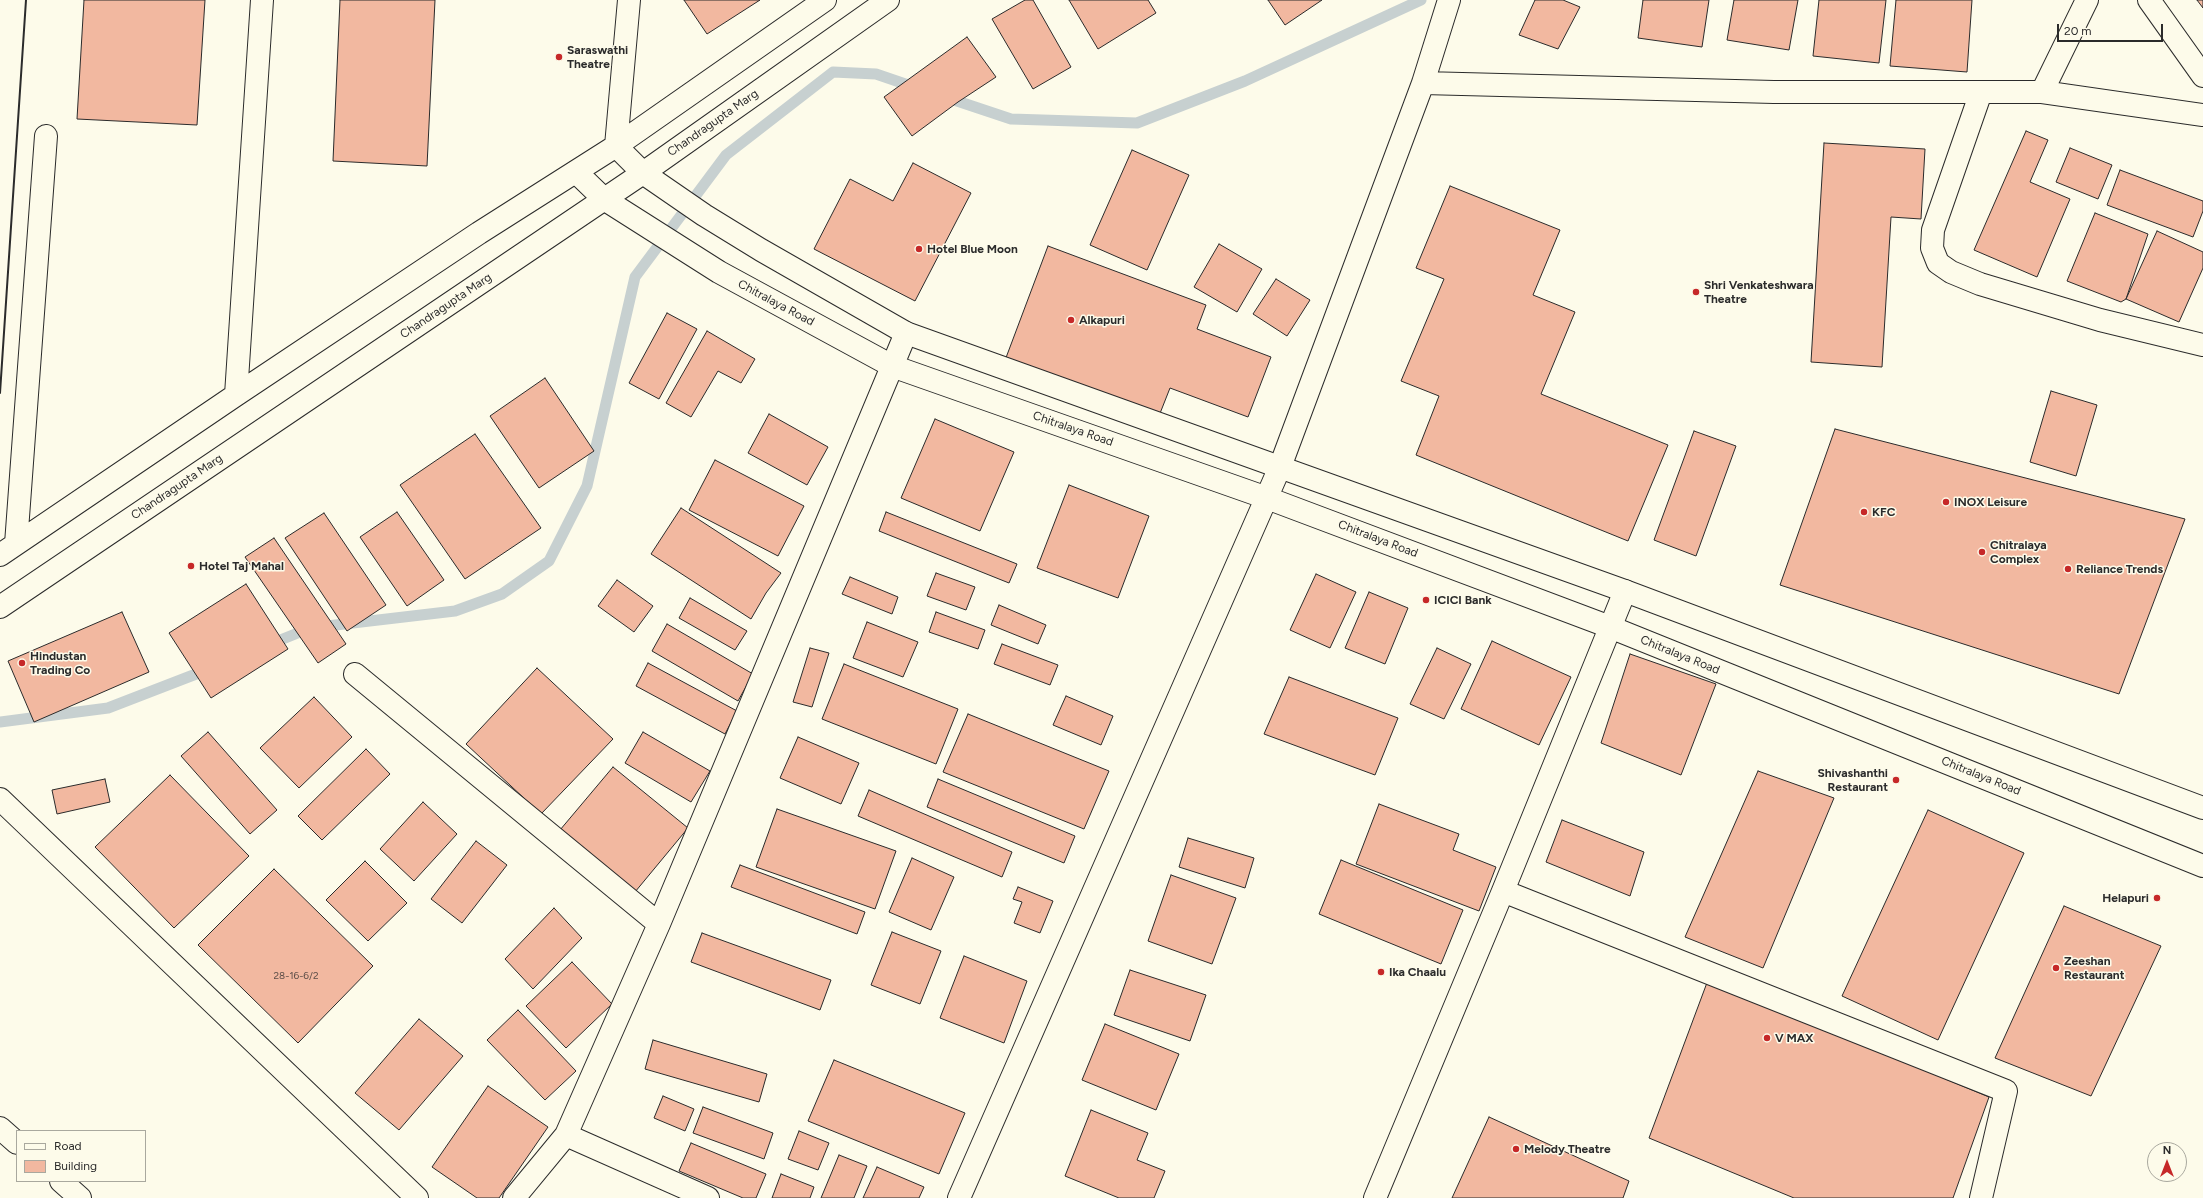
<!DOCTYPE html>
<html>
<head>
<meta charset="utf-8">
<style>
  body { margin:0 }
  #map { position:relative; width:2203px; height:1198px; overflow:hidden; background:#fdfbea; font-family:Figtree,sans-serif }
  canvas { display:block }
  .legend { position:absolute; left:16px; top:1130px; width:130px; height:52px; box-sizing:border-box; background:#fdfbea; border:1px solid #a9a89e; margin:0; padding:5px 7px; list-style:none; font-size:12px; color:#2b2b2b }
  .legend li { display:flex; align-items:center; gap:8px; height:20px }
  .legend b { width:20px; border:1px solid #a9a89e }
  .north { position:absolute; left:2147px; top:1142px; width:40px; height:40px; box-sizing:border-box; background:#fdfbea; border:1px solid #a9a89e; border-radius:50%; rotate:0deg; font-size:11px; font-weight:700; line-height:16px; text-align:center; color:#2b2b2b }
  .north::after { content:''; display:block; margin:auto; width:14px; height:18px; background:#c62828; clip-path:polygon(50% 0,100% 100%,50% 72%,0 100%) }
  .scale { position:absolute; left:2057px; top:24px; width:106px; height:18px; box-sizing:border-box; border:2px solid #2b2b2b; border-top:0; padding-left:5px; font-size:12px; line-height:14px; white-space:nowrap; color:#2b2b2b; -webkit-text-stroke:3px #fdfbea; paint-order:stroke }
</style>
</head>
<body>
<div id="map">
<canvas width="2203" height="1198"></canvas>
<ul class="legend">
<li><b style="height:5px;background:#fdfbea"></b>Road</li>
<li><b style="height:11px;background:#f2b8a0"></b>Building</li>
</ul>
<div class="north">N</div>
<div class="scale">20 m</div>
</div>
<script>
const c = document.querySelector('canvas').getContext('2d');
c.lineJoin = 'round';
function poly(rows) {
  const path = new Path2D();
  for (const r of rows) {
    path.moveTo(r[0], r[1]);
    for (let i = 2; i < r.length; i += 2) path.lineTo(r[i], r[i + 1]);
  }
  return path;
}
function strokePath(path, color, width, dash) {
  c.strokeStyle = color;
  c.lineWidth = width;
  c.lineCap = dash ? 'butt' : 'round';
  c.setLineDash(dash || []);
  c.stroke(path);
}
function fill(path, color) {
  c.fillStyle = color;
  c.fill(path, 'evenodd');
}
function label(font, color, halo, rows, align = 'center') {
  c.font = font + ' Figtree,sans-serif';
  c.lineWidth = 3;
  c.setLineDash([]);
  c.textBaseline = 'middle';
  c.strokeStyle = halo;
  c.fillStyle = color;
  for (const [text, x, y, turn = 0] of rows) {
    c.save();
    c.translate(x, y);
    c.rotate((+turn || 0) * Math.PI / 180);
    c.textAlign = isNaN(turn) ? turn : align;
    if (halo) c.strokeText(text, 0, 0);
    c.fillText(text, 0, 0);
    c.restore();
  }
}
strokePath(poly([
  [945,97,1011,119,1137,123,1245,81,1421,0],
  [268,645,310,628,455,611,502,594,549,561,587,486,635,277,726,155,833,72,876,74,917,88],
  [0,722,108,708,209,669]
]), '#c7d0d0', 11);
const building = poly([
  [84,0,205,0,197,125,77,119,84,0],
  [340,0,435,0,427,166,333,161,340,0],
  [684,0,760,0,707,34,684,0],
  [1025,0,1033,0,1071,67,1033,89,992,19,1025,0],
  [1069,0,1148,0,1156,13,1098,49,1069,0],
  [1268,0,1322,0,1285,25,1268,0],
  [1535,0,1563,0,1580,7,1558,49,1519,35,1535,0],
  [1643,0,1709,0,1702,47,1638,38,1643,0],
  [1734,0,1798,0,1789,50,1727,40,1734,0],
  [1819,0,1886,0,1879,63,1813,56,1819,0],
  [1896,0,1972,0,1967,72,1890,66,1896,0],
  [2197,0,2203,0,2203,8,2197,0],
  [967,37,996,77,958,102,912,136,884,97,967,37],
  [2026,131,2048,140,2030,182,2070,199,2037,277,1974,250,2026,131],
  [1824,143,1925,149,1921,219,1891,217,1882,367,1811,362,1824,143],
  [2070,148,2112,165,2098,199,2056,182,2070,148],
  [1132,150,1189,175,1147,270,1090,245,1132,150],
  [913,163,971,193,915,301,814,249,850,179,893,201,913,163],
  [2120,170,2203,201,2203,211,2193,237,2107,205,2120,170],
  [1450,186,1560,230,1533,295,1575,312,1541,394,1668,445,1628,541,1416,455,1439,396,1401,381,1444,279,1416,268,1450,186],
  [2095,213,2148,234,2126,299,2121,302,2067,281,2095,213],
  [2157,231,2203,252,2203,268,2179,322,2126,299,2157,231],
  [1219,244,1262,269,1237,312,1194,287,1219,244],
  [1048,246,1206,305,1197,329,1271,357,1248,417,1170,388,1157,421,1004,363,1048,246],
  [1276,279,1310,300,1287,336,1253,314,1276,279],
  [667,313,697,329,659,399,629,383,667,313],
  [707,331,755,359,741,383,718,371,691,417,666,403,707,331],
  [545,378,594,451,539,488,490,416,545,378],
  [2051,391,2097,405,2076,476,2030,462,2051,391],
  [769,414,828,447,807,485,748,453,769,414],
  [935,419,1014,452,980,531,901,498,935,419],
  [1835,429,2185,519,2119,694,1780,585,1835,429],
  [1694,431,1736,446,1696,556,1654,540,1694,431],
  [475,434,541,528,465,579,400,485,475,434],
  [715,460,804,506,778,556,689,510,715,460],
  [1069,485,1149,516,1118,598,1037,568,1069,485],
  [681,508,781,573,766,593,751,619,651,554,681,508],
  [397,512,444,580,407,606,360,537,397,512],
  [886,512,1017,564,1009,583,879,531,886,512],
  [324,513,386,605,347,631,285,538,324,513],
  [274,538,346,644,318,663,245,557,274,538],
  [936,573,975,587,966,610,927,596,936,573],
  [1316,574,1356,592,1330,648,1290,630,1316,574],
  [850,577,898,597,892,614,842,594,850,577],
  [617,580,653,606,634,632,598,606,617,580],
  [246,584,288,649,211,698,169,633,246,584],
  [1369,592,1408,608,1385,664,1345,648,1369,592],
  [690,598,747,631,735,650,679,618,690,598],
  [999,605,1046,625,1038,644,991,625,999,605],
  [122,612,149,672,34,722,8,661,122,612],
  [936,612,985,630,978,649,929,632,936,612],
  [867,622,918,642,903,677,853,658,867,622],
  [667,624,753,674,738,701,652,651,667,624],
  [1492,641,1571,677,1539,745,1461,709,1492,641],
  [1002,644,1058,665,1050,685,994,664,1002,644],
  [810,648,829,653,812,707,793,702,810,648],
  [1437,648,1471,664,1444,719,1410,704,1437,648],
  [1630,654,1716,684,1681,775,1601,743,1630,654],
  [648,663,737,711,725,734,636,686,648,663],
  [844,664,958,709,936,764,822,719,844,664],
  [537,668,613,739,541,814,466,744,537,668],
  [1289,677,1398,718,1375,775,1264,734,1289,677],
  [1066,696,1113,716,1101,745,1053,725,1066,696],
  [314,697,352,737,299,788,260,748,314,697],
  [968,714,1109,771,1084,829,943,772,968,714],
  [208,732,277,810,250,834,181,756,208,732],
  [643,732,710,771,691,802,625,763,643,732],
  [798,737,859,763,841,804,780,778,798,737],
  [366,749,390,774,322,840,298,816,366,749],
  [613,767,688,828,635,892,560,830,613,767],
  [1758,771,1834,798,1763,968,1685,937,1758,771],
  [170,775,249,856,174,928,95,847,170,775],
  [105,779,110,802,57,814,52,790,105,779],
  [938,779,1075,836,1064,863,927,807,938,779],
  [869,790,1012,852,1002,877,858,816,869,790],
  [423,802,457,834,414,881,380,849,423,802],
  [1379,804,1459,834,1453,850,1496,867,1479,911,1356,864,1379,804],
  [777,809,896,851,875,909,756,867,777,809],
  [1928,810,2024,853,1938,1040,1842,996,1928,810],
  [1562,820,1644,852,1630,896,1546,862,1562,820],
  [1188,838,1254,858,1245,888,1179,867,1188,838],
  [476,841,507,865,462,923,431,899,476,841],
  [912,858,954,877,931,930,889,912,912,858],
  [1341,860,1463,910,1441,964,1319,914,1341,860],
  [365,861,407,903,368,941,326,900,365,861],
  [740,865,865,912,857,934,731,887,740,865],
  [274,869,373,966,298,1043,198,945,274,869],
  [1171,875,1236,898,1212,964,1148,941,1171,875],
  [1018,887,1053,901,1040,933,1014,923,1022,902,1013,899,1018,887],
  [2064,906,2161,946,2091,1096,1995,1058,2064,906],
  [554,908,582,938,533,989,505,959,554,908],
  [892,932,941,951,920,1004,871,985,892,932],
  [702,933,831,980,820,1010,691,962,702,933],
  [964,956,1027,981,1004,1043,940,1018,964,956],
  [572,962,612,1004,566,1048,526,1006,572,962],
  [1130,970,1206,995,1190,1041,1114,1015,1130,970],
  [1708,980,1989,1097,1953,1198,1794,1198,1649,1138,1708,980],
  [518,1010,576,1071,545,1100,487,1040,518,1010],
  [419,1019,463,1056,399,1130,355,1093,419,1019],
  [1105,1024,1179,1054,1156,1110,1082,1080,1105,1024],
  [653,1040,767,1074,759,1102,645,1069,653,1040],
  [834,1060,965,1113,939,1174,808,1121,834,1060],
  [488,1086,548,1127,499,1198,477,1198,432,1167,488,1086],
  [663,1096,694,1109,685,1131,654,1118,663,1096],
  [703,1107,773,1133,764,1159,693,1133,703,1107],
  [1091,1110,1148,1133,1137,1160,1165,1171,1154,1198,1119,1198,1065,1176,1091,1110],
  [1489,1117,1629,1181,1623,1198,1452,1198,1489,1117],
  [799,1131,829,1143,818,1170,788,1159,799,1131],
  [691,1143,766,1174,756,1198,743,1198,679,1171,691,1143],
  [839,1155,867,1166,854,1198,821,1198,839,1155],
  [877,1167,924,1187,919,1198,863,1198,877,1167],
  [781,1174,814,1187,810,1198,772,1198,781,1174]
]);
fill(building, '#f2b8a0');
strokePath(building, '#2b2b2b', 1);
const minor = poly([
  [2149,0,2203,76],
  [1423,83,1774,92,2042,92,2203,115],
  [1981,92,1933,230,1932,248,1938,263,1951,272,1980,284,2100,320,2203,345],
  [2042,92,2087,0],
  [616,146,629,0],
  [236,395,262,0],
  [1280,467,1423,83,1449,0],
  [16,544,46,136],
  [0,555,236,395,479,233,616,146,825,0],
  [0,607,643,173,888,0],
  [355,674,659,924],
  [0,799,417,1198],
  [1503,891,2006,1091,1981,1198],
  [0,1128,17,1143],
  [566,1135,708,1198],
  [61,1181,80,1198],
  [514,1198,566,1135,659,924,906,333],
  [1375,1198,1503,891,1625,591]
]);
const major = poly([
  [616,146,643,173,704,215,761,250,906,333,1625,591,2203,808],
  [576,172,604,199,719,272,892,366,1267,498,1610,627,2203,866],
  [959,1198,1280,467]
]);
strokePath(minor, '#2b2b2b', 24);
strokePath(major, '#2b2b2b', 24);
strokePath(minor, '#fdfbea', 22);
strokePath(major, '#fdfbea', 22);
strokePath(poly([
  [0,393,26,0]
]), '#2b2b2b', 2);
for (const [x, y, r, color] of [
  [559,57,4,"#c62828"],
  [919,249,4,"#c62828"],
  [1696,292,4,"#c62828"],
  [1071,320,4,"#c62828"],
  [1946,502,4,"#c62828"],
  [1864,512,4,"#c62828"],
  [1982,552,4,"#c62828"],
  [191,566,4,"#c62828"],
  [2068,569,4,"#c62828"],
  [1426,600,4,"#c62828"],
  [22,663,4,"#c62828"],
  [1896,780,4,"#c62828"],
  [2157,898,4,"#c62828"],
  [2056,968,4,"#c62828"],
  [1381,972,4,"#c62828"],
  [1767,1038,4,"#c62828"],
  [1516,1149,4,"#c62828"]
]) {
  const dot = new Path2D();
  dot.arc(x, y, r, 0, 2 * Math.PI);
  c.fillStyle = color;
  c.fill(dot);
  strokePath(dot, '#fdfbea', 1.5);
}
label('10px', '#5d4e48', null, [
  ["28-16-6/2",296,976]
]);
label('bold 12px', '#2b2b2b', '#fdfbea', [
  ["Saraswathi",567,50],
  ["Theatre",567,64],
  ["Hotel Blue Moon",927,249],
  ["Shri Venkateshwara",1704,285],
  ["Theatre",1704,299],
  ["Alkapuri",1079,320],
  ["INOX Leisure",1954,502],
  ["KFC",1872,512],
  ["Chitralaya",1990,545],
  ["Complex",1990,559],
  ["Hotel Taj Mahal",199,566],
  ["Reliance Trends",2076,569],
  ["ICICI Bank",1434,600],
  ["Hindustan",30,656],
  ["Trading Co",30,670],
  ["Shivashanthi",1888,773,"right"],
  ["Restaurant",1888,787,"right"],
  ["Helapuri",2149,898,"right"],
  ["Zeeshan",2064,961],
  ["Restaurant",2064,975],
  ["Ika Chaalu",1389,972],
  ["V MAX",1775,1038],
  ["Melody Theatre",1524,1149]
], 'left');
label('12px', '#2b2b2b', '#fdfbea', [
  ["Chandragupta Marg",713,123,-35],
  ["Chitralaya Road",776,303,28],
  ["Chandragupta Marg",446,306,-34],
  ["Chitralaya Road",1073,429,19],
  ["Chandragupta Marg",177,487,-34],
  ["Chitralaya Road",1378,539,21],
  ["Chitralaya Road",1680,655,22],
  ["Chitralaya Road",1981,776,22]
]);
</script>
</body>
</html>
